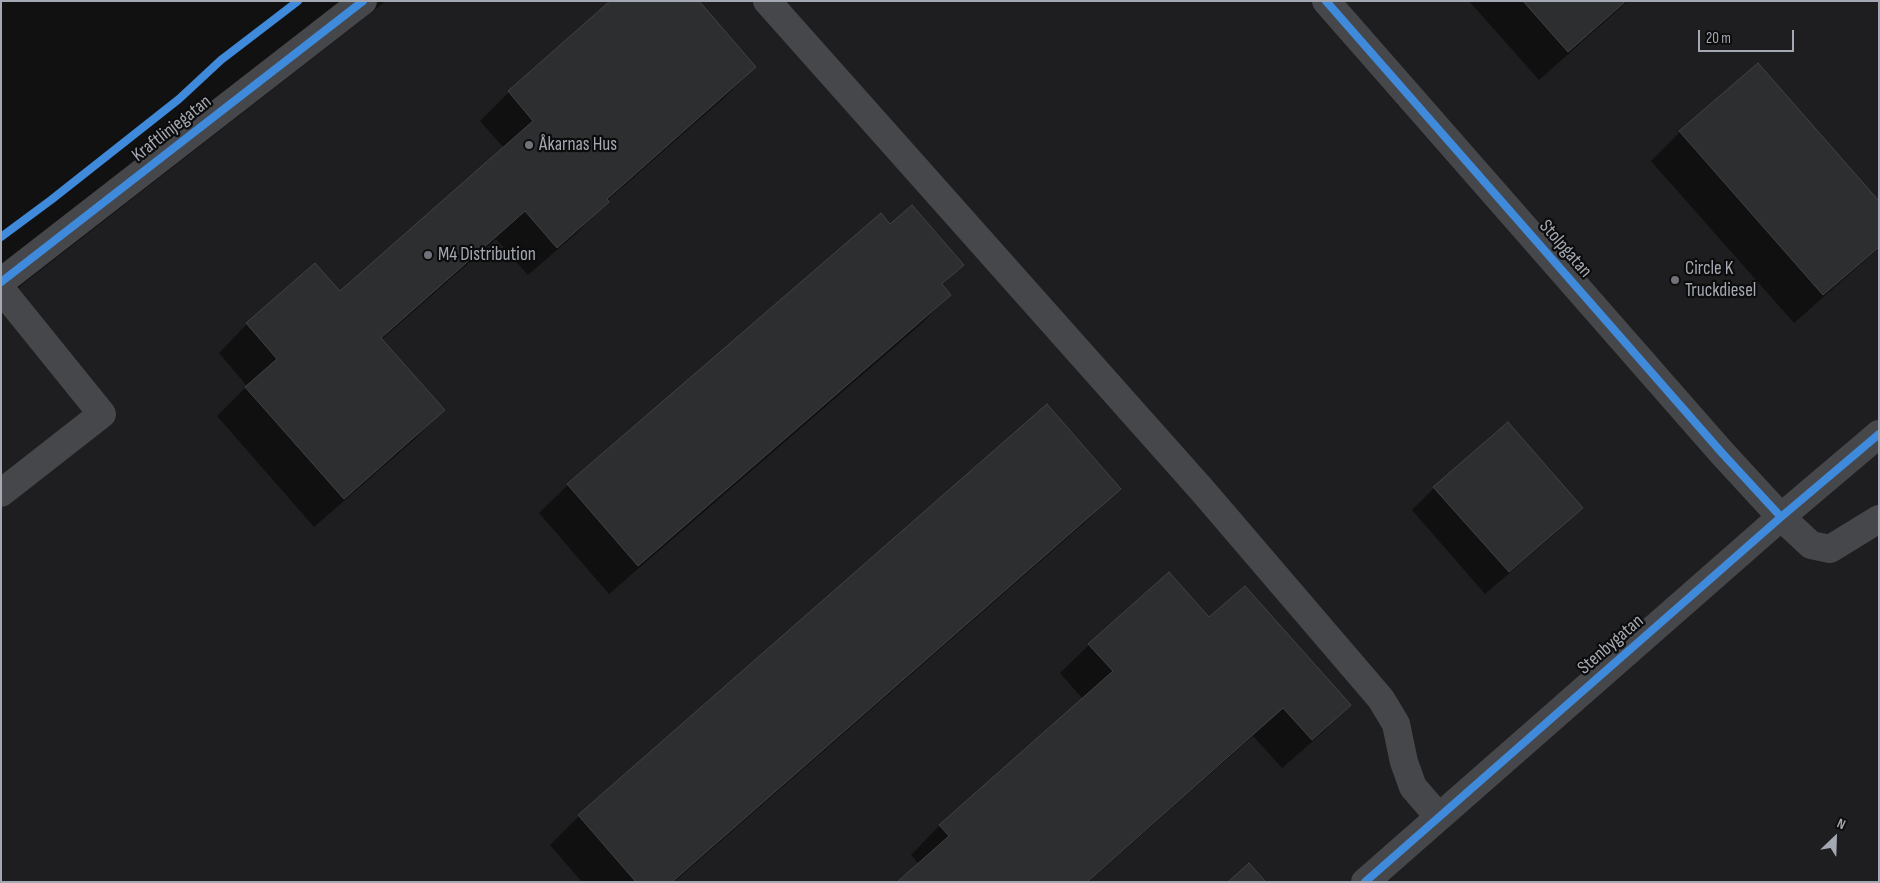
<!DOCTYPE html>
<html>
<head>
<meta charset="utf-8">
<style>
  body { margin:0 }
  #map { position:relative; width:1880px; height:883px; overflow:hidden; background:#111112; font-family:"Sofia Sans Condensed",sans-serif }
  canvas { display:block }
  .frame { position:absolute; inset:0; border:2px solid #a3a8b2; pointer-events:none }
  .north { position:absolute; left:1810px; top:813px; width:50px; height:50px; -webkit-text-stroke:4px #0c0c0d; paint-order:stroke; rotate:24deg; font-size:14px; font-weight:700; line-height:20px; text-align:center; color:#a3a8b2 }
  .north::after { content:''; display:block; margin:auto; width:18px; height:22px; background:#a3a8b2; clip-path:polygon(50% 0,100% 100%,50% 72%,0 100%) }
  .scale { position:absolute; left:1698px; top:30px; width:96px; height:22px; box-sizing:border-box; border:2px solid #a3a8b2; border-top:0; padding-left:6px; font-size:15px; line-height:18px; white-space:nowrap; color:#a3a8b2; -webkit-text-stroke:4px #0c0c0d; paint-order:stroke }
</style>
</head>
<body>
<div id="map">
<canvas width="1880" height="883"></canvas>
<div class="frame"></div>
<div class="north">N</div>
<div class="scale">20 m</div>
</div>
<script>
const c = document.querySelector('canvas').getContext('2d');
c.lineJoin = 'round';
function fill(path, color) {
  c.fillStyle = color;
  c.fill(path, 'evenodd');
}
function poly(rows) {
  const path = new Path2D();
  for (const r of rows) {
    path.moveTo(r[0], r[1]);
    for (let i = 2; i < r.length; i += 2) path.lineTo(r[i], r[i + 1]);
  }
  return path;
}
function strokePath(path, color, width, dash) {
  c.strokeStyle = color;
  c.lineWidth = width;
  c.lineCap = dash ? 'butt' : 'round';
  c.setLineDash(dash || []);
  c.stroke(path);
}
function label(font, color, halo, rows, align = 'center') {
  c.font = font + ' "Sofia Sans Condensed",sans-serif';
  c.lineWidth = 4.5;
  c.setLineDash([]);
  c.textBaseline = 'middle';
  c.strokeStyle = halo;
  c.fillStyle = color;
  for (const [text, x, y, turn = 0] of rows) {
    c.save();
    c.translate(x, y);
    c.rotate((+turn || 0) * Math.PI / 180);
    c.textAlign = isNaN(turn) ? turn : align;
    if (halo) c.strokeText(text, 0, 0);
    c.fillText(text, 0, 0);
    c.restore();
  }
}
fill(poly([
  [386,1,1879,1,1879,882,1,882,1,301]
]), '#1e1e20');
fill(poly([
  [1469,1,1628,1,1539,80],
  [1757,64,1879,203,1879,248,1794,323,1651,161,1680,132],
  [755,67,726,96,607,201,579,231,528,275,496,239,381,340,443,410,415,439,314,527,217,416,247,386,219,353,247,324,340,293,504,148,480,121,509,92],
  [890,226,963,265,942,286,950,295,921,324,609,594,539,513,568,485],
  [1047,406,1119,489,1090,518,674,882,582,882,550,845,579,816],
  [1434,488,1581,508,1558,531,1485,594,1412,510],
  [1209,619,1349,705,1321,734,1282,768,1253,736,1088,882,899,882,919,864,911,855,939,826,1083,699,1060,673,1089,645]
]), '#0007');
const building = poly([
  [610,1,699,1,756,67,607,199,609,202,557,248,525,211,381,338,445,410,344,499,245,387,277,359,246,323,315,263,340,291,533,121,508,91,610,1],
  [1523,1,1626,1,1568,52,1523,1],
  [1758,63,1879,201,1879,247,1823,295,1679,131,1758,63],
  [912,205,964,265,942,284,951,295,638,566,567,484,881,213,890,224,912,205],
  [1047,404,1121,489,672,882,636,882,578,815,1047,404],
  [1508,422,1583,508,1509,572,1433,487,1508,422],
  [1169,572,1209,617,1245,586,1351,705,1312,740,1283,708,1087,882,897,882,949,836,939,825,1113,671,1088,644,1169,572],
  [1249,863,1266,882,1228,882,1249,863]
]);
fill(building, '#2d2e2f');
strokePath(building, '#414245', 1);
strokePath(poly([
  [767,1,1202,490,1381,699,1396,724,1404,762,1413,787,1439,817],
  [1326,1,1722,453,1781,517,1811,545,1830,549,1879,519],
  [1,282,363,1],
  [1,289,102,414,1,493],
  [1365,882,1781,517,1879,434]
]), '#46474a', 28);
strokePath(poly([
  [1326,1,1722,453,1781,517],
  [1,237,51,200,179,99,221,60,298,1],
  [1,282,363,1],
  [1365,882,1781,517,1879,434]
]), '#408adc', 8);
for (const [x, y, r, color] of [
  [529,145,5,"#70737a"],
  [428,255,5,"#70737a"],
  [1675,280,5,"#70737a"]
]) {
  const dot = new Path2D();
  dot.arc(x, y, r, 0, 2 * Math.PI);
  c.fillStyle = color;
  c.fill(dot);
  strokePath(dot, '#0c0c0d', 2);
}
label('19px', '#a3a8b2', '#0c0c0d', [
  ["Kraftlinjegatan",172,129,-38],
  ["Stolpgatan",1565,249,49],
  ["Stenbygatan",1611,645,-41]
]);
label('19px', '#a3a8b2', '#0c0c0d', [
  ["Åkarnas Hus",539,145],
  ["M4 Distribution",438,255],
  ["Circle K",1685,269],
  ["Truckdiesel",1685,291]
], 'left');
</script>
</body>
</html>
